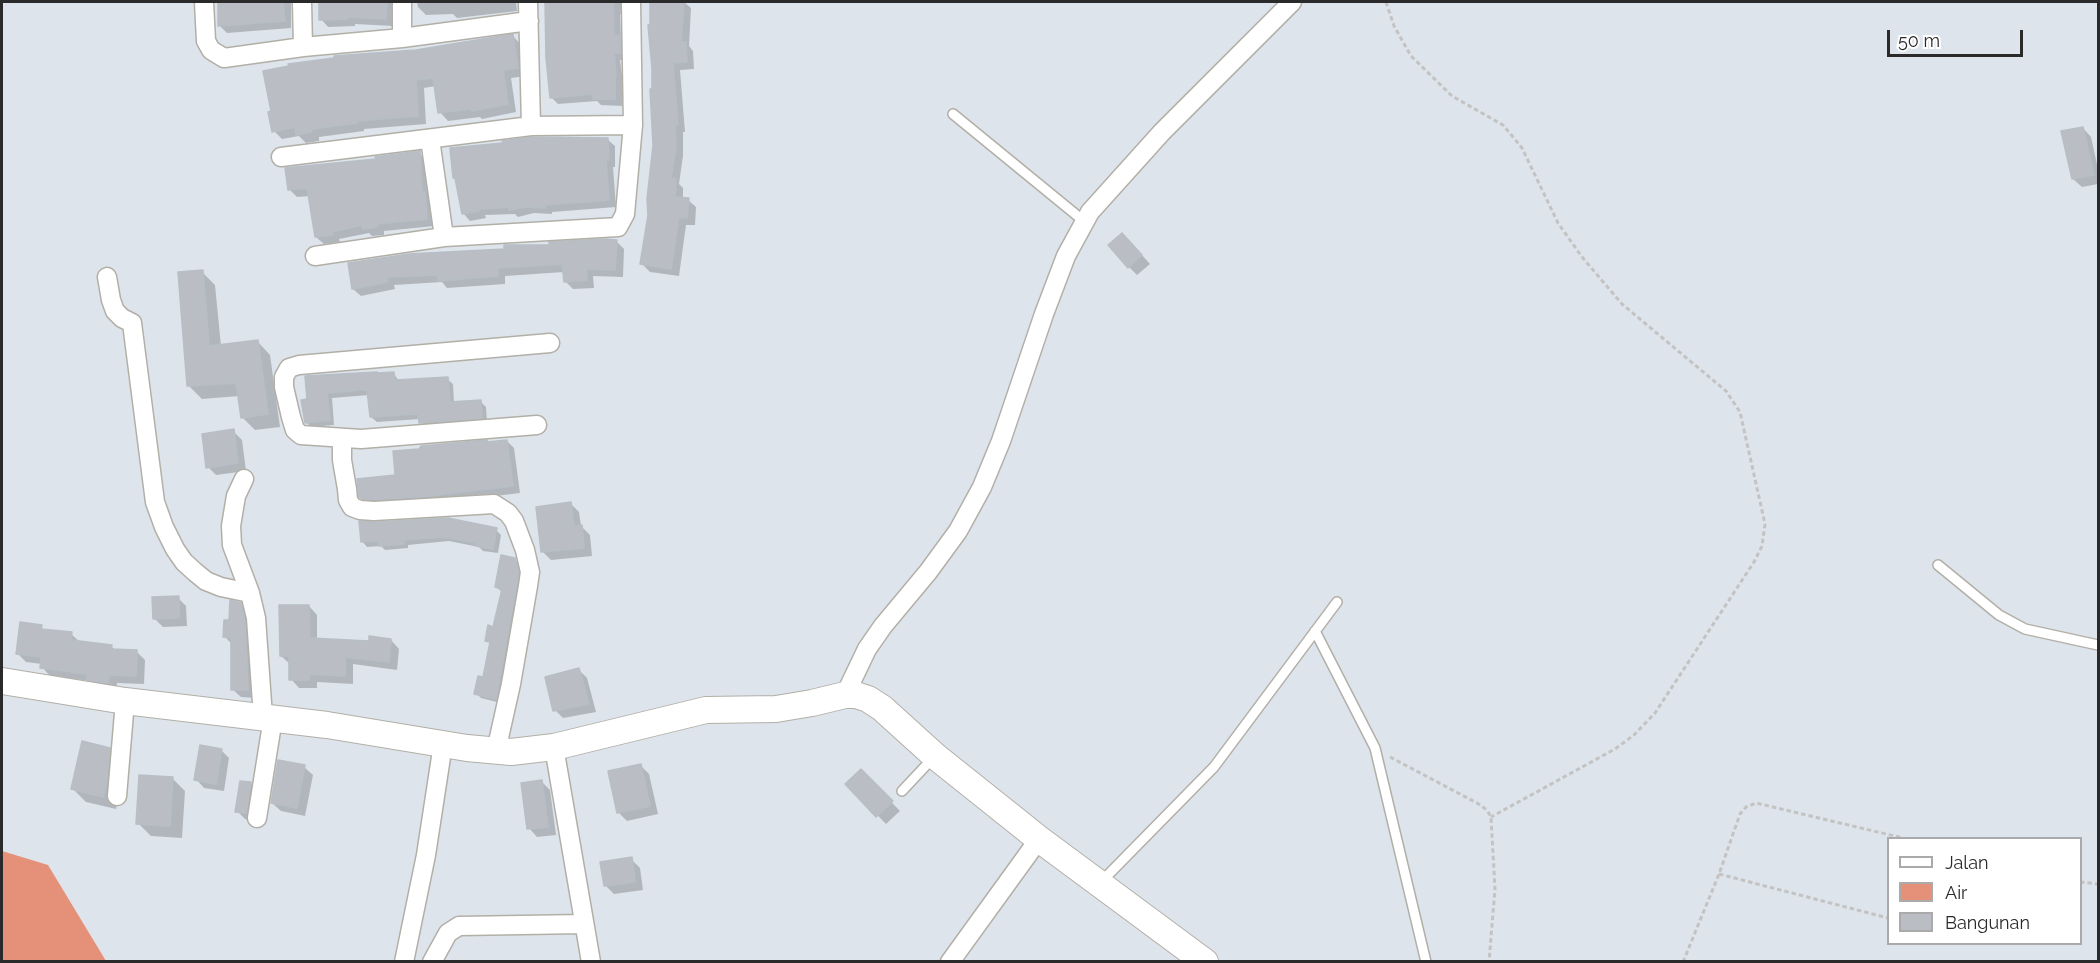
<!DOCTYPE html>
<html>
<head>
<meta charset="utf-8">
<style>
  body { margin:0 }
  #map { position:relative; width:2100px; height:963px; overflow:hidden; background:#dee4eb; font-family:Raleway,sans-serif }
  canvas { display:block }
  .frame { position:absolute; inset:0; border:3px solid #2a2a2a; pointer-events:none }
  .legend { position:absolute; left:1887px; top:837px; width:195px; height:108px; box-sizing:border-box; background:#fff; border:2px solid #aaa; margin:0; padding:8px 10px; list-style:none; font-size:18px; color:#2a2a2a }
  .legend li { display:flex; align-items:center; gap:12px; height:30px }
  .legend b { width:30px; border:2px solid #aaa }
  .scale { position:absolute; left:1887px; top:30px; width:136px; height:27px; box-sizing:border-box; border:3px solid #2a2a2a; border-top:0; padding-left:8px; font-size:18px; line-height:21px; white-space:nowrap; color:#2a2a2a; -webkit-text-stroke:4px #fff; paint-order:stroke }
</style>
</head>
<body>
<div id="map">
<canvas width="2100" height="963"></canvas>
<div class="frame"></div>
<ul class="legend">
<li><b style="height:8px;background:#fff"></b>Jalan</li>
<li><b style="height:16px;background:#e59079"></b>Air</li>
<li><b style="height:16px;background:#babdc4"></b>Bangunan</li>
</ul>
<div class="scale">50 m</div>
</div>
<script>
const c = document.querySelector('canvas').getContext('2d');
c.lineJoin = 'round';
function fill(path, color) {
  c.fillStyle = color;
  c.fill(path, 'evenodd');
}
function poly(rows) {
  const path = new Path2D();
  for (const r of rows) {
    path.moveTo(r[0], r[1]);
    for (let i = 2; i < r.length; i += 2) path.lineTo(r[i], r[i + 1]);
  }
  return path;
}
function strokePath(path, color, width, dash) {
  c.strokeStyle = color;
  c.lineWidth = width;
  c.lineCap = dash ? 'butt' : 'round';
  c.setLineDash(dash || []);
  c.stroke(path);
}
fill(poly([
  [2,851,48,865,106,961,2,961]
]), '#e59079');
fill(poly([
  [219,2,291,2,291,28,227,33,220,26],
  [320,2,396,2,393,26,355,24,355,26,328,27,321,19],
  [417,2,516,2,517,11,457,18,453,14,426,15,418,7],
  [547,2,628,2,627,14,620,14,621,38,627,44,627,60,620,60,623,83,622,106,601,105,597,101,558,104,551,97],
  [652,2,684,2,691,8,689,46,693,51,694,69,680,70,685,132,683,132,683,156,679,184,683,188,683,199,688,200,696,207,695,225,686,225,679,276,650,272,642,264,649,215,655,145],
  [513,36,521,45,526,76,511,78,516,112,482,119,480,117,448,121,440,112,436,86,424,88,426,124,364,129,364,131,319,137,319,141,306,143,299,136,282,139,274,131,416,51],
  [2083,128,2091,137,2098,169,2098,184,2082,187,2073,179],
  [607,139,615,146,615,167,613,167,616,207,552,212,552,214,534,213,518,217,515,214,485,215,486,218,470,221,463,213,504,144],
  [419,153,427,161,429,198,432,201,434,226,384,231,384,235,372,236,369,233,339,239,340,242,324,244,316,237,310,196,297,197,290,190,377,160],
  [616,241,624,249,623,277,593,276,594,288,573,289,565,281,564,272,505,276,505,284,447,288,442,282,394,285,395,289,361,296,353,289,349,264],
  [1131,243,1150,264,1137,275,1129,267],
  [202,272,215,285,221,346,258,342,270,355,280,427,255,430,242,417,239,396,202,399,189,386],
  [394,374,399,381,447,379,453,384,454,403,480,401,486,407,487,423,426,428,420,419,377,422,371,417,369,395,332,398,334,425,311,427,306,422,308,400,306,377],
  [233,431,242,440,246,471,216,475,208,467],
  [507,441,514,448,520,493,429,504,369,505,361,497,396,476],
  [570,503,579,512,581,526,590,535,592,556,551,560,542,551],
  [496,530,501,535,498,553,483,551,479,547,449,541,408,545,408,548,385,550,381,546,367,547,362,541],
  [515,560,520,565,523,578,501,703,481,698,476,693,484,679,491,644,487,640,494,628,502,592,496,587],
  [178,598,186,606,187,626,163,627,154,618],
  [240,604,249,613,256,698,241,697,232,689,232,644,225,637],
  [309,606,317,615,317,640,370,642,391,640,399,649,397,670,353,664,353,684,317,682,317,688,299,688,291,679,290,664,281,656],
  [41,627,45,631,71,634,80,642,111,646,115,650,136,651,145,660,144,684,117,683,116,691,97,688,90,681,50,676,42,667,42,664,26,662,18,654],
  [579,670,587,678,596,712,563,718,555,710],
  [109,749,122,762,116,809,86,802,73,789],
  [221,750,229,758,224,791,204,788,196,779],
  [641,766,649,774,658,814,627,821,618,812],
  [304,767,313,775,305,816,281,811,272,803],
  [861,771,900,811,886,824,847,784],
  [172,778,185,791,182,838,151,836,138,823],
  [542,782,550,790,556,835,537,837,529,828],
  [251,784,259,792,254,821,245,819,237,811],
  [631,859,640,868,643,890,614,894,605,885]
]), '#0003');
const building = poly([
  [218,2,283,2,285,21,218,26,218,2],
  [319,2,387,2,386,19,348,17,348,19,319,20,319,2],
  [545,2,613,2,614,36,620,35,621,53,614,53,616,76,615,76,615,99,593,99,593,94,550,98,546,58,545,2],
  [650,2,684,2,681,42,686,42,687,62,673,63,678,125,675,125,676,147,671,178,676,179,675,197,689,198,687,218,679,217,671,269,640,264,648,215,647,199,653,145,650,89,652,89,652,69,648,25,650,25,650,2],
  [513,34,518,68,503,70,508,104,472,111,471,109,438,113,433,78,416,80,418,116,356,121,357,123,311,129,312,132,296,135,295,127,272,132,268,112,271,111,263,71,289,66,288,64,334,58,334,56,416,50,513,34],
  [2083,127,2094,175,2072,179,2061,131,2083,127],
  [532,137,608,138,609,160,606,160,609,200,545,205,545,208,526,207,509,210,509,207,479,209,479,211,462,214,455,178,453,178,450,148,503,143,502,141,532,137],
  [420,151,422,192,425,192,427,219,377,224,377,227,363,229,362,225,332,232,333,235,315,237,307,188,288,190,285,168,376,159,375,157,420,151],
  [1122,233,1142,255,1128,268,1108,245,1122,233],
  [604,239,617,240,615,270,586,269,587,280,564,282,562,264,498,268,498,276,438,281,437,275,387,277,388,282,352,289,348,263,409,254,504,249,504,245,549,245,549,242,604,239],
  [203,270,209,346,258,340,268,414,241,418,236,383,187,386,178,272,203,270],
  [377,372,377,373,394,372,395,380,448,377,450,402,481,400,482,418,419,423,418,414,370,417,367,390,362,390,327,393,330,420,305,423,301,400,307,399,305,376,377,372],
  [234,429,238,463,206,468,202,434,234,429],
  [487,440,487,442,507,440,513,486,421,497,374,500,362,499,359,497,357,479,395,475,393,451,419,449,421,446,487,440],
  [571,502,574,526,582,525,584,548,541,552,536,507,571,502],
  [448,518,497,528,493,549,476,546,476,543,443,537,403,540,404,544,379,546,378,541,361,542,359,521,375,522,448,518],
  [501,555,515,558,519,572,496,699,474,694,478,676,483,677,490,642,485,641,488,625,493,627,502,589,495,587,501,555],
  [179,596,179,618,153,619,152,597,179,596],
  [230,600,241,603,245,620,248,690,231,690,231,638,223,637,224,620,229,620,230,600],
  [279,605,309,605,310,638,369,641,369,636,391,639,389,662,345,657,345,676,309,674,309,680,289,680,289,656,280,656,279,605],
  [20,622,42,625,41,629,72,632,71,640,112,645,111,649,137,650,136,676,109,675,108,683,87,680,87,674,40,668,41,657,16,654,20,622],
  [579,668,589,704,553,711,545,677,579,668],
  [82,741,110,748,107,781,103,797,71,789,82,741],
  [200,745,222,749,216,784,194,780,200,745],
  [278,760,305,765,297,808,271,803,278,760],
  [641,764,650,806,617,813,608,771,641,764],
  [861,769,893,801,876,817,845,784,861,769],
  [139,775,173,777,170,826,136,824,139,775],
  [542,780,548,827,527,829,521,783,542,780],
  [240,781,251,782,246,813,235,812,240,781],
  [632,857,635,882,604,886,600,862,632,857]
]);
fill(building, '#babdc4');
strokePath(building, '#b7bec6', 1.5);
const lane = poly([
  [953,114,1085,222],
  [1938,565,1999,615,2025,629,2098,645],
  [1315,631,1375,748,1426,962],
  [902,791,933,758],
  [1102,881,1214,767,1337,602]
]);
const street = poly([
  [204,2,206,41,211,50,224,58,303,47,402,38,529,21],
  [302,2,303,47],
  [402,2,402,38],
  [528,2,531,126],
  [430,139,444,237],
  [281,157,531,126,633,125],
  [315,256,444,237,618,227,625,214,633,125,631,2],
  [107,277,111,300,115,311,122,318,132,323,155,502,164,527,175,549,184,562,195,572,206,581,221,587,250,593,256,618,263,717],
  [537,425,361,439,301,435,295,430,291,417,284,387,284,377,289,368,299,365,550,343],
  [342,439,342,460,347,489,348,500,352,507,360,510,374,511,494,504,508,513,514,521,525,550,530,572,528,586,511,684,496,751],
  [244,479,236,496,231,526,232,545,250,593],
  [845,695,867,649,883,626,928,572,958,531,982,487,1001,441,1044,314,1066,256,1090,212,1162,132,1292,2],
  [554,747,591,962],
  [117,796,125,701],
  [257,818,273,718],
  [404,962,426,855,443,744],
  [432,962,448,933,459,926,584,924],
  [950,962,1039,839]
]);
const secondary = poly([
  [2,681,125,701,327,725,467,748,511,752,554,747,706,710,776,709,812,703,845,695,856,695,868,699,882,708,935,756,1039,839,1205,962]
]);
strokePath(lane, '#b2afa7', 12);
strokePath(street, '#b2afa7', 21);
strokePath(secondary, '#b2afa7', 28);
strokePath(poly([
  [1386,2,1394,26,1411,56,1452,96,1503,125,1522,148,1558,223,1582,257,1622,304,1726,391,1740,412,1765,524,1762,546,1754,562,1655,713,1634,735,1615,749,1491,817],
  [1390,757,1477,803,1487,810,1491,817,1495,889,1489,962],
  [1719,874,1888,918],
  [2080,882,2098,884],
  [1683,962,1719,874,1740,814,1746,807,1756,803,1903,838]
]), '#c3c3c3', 3, [4.5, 3]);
strokePath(lane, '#fff', 9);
strokePath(street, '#fff', 18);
strokePath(secondary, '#fff', 26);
</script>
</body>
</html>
